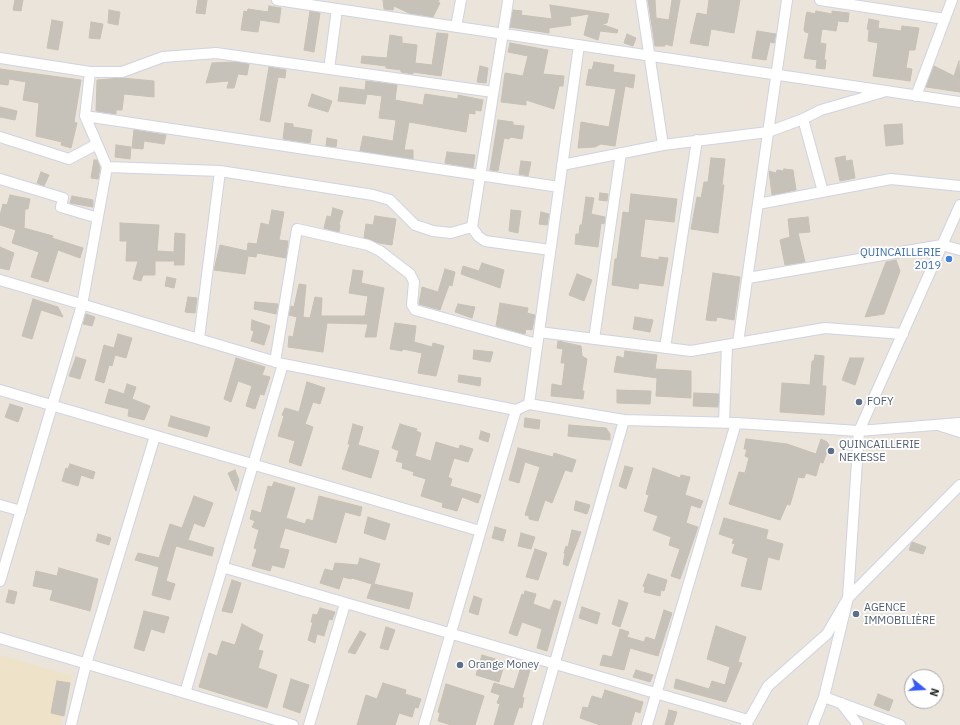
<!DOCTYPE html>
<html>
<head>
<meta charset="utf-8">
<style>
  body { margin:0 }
  #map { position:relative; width:960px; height:725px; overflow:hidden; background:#ebe4da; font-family:"IBM Plex Sans",sans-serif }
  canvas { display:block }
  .north { position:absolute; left:904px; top:669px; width:40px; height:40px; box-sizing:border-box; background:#fff; border:1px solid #a9a9a9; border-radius:50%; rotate:108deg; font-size:11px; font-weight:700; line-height:16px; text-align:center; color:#292929 }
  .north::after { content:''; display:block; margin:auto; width:14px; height:18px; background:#375afb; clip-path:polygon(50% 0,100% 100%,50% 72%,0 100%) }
</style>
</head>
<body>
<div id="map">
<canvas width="960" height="725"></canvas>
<div class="north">N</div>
</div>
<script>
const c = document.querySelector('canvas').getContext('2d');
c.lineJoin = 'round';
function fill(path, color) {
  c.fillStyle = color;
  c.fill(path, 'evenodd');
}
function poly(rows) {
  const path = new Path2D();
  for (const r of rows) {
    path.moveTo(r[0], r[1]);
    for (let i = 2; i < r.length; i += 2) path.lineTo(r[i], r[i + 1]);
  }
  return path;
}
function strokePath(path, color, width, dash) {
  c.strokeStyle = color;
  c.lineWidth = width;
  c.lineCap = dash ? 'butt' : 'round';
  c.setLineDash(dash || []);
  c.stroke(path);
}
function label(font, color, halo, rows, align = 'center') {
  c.font = font + ' "IBM Plex Sans",sans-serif';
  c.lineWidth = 3.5;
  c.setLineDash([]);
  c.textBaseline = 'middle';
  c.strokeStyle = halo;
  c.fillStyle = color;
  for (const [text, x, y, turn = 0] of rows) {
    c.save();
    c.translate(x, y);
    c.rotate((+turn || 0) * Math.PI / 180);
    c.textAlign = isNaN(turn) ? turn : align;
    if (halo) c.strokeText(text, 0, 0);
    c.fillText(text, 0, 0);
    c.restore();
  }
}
fill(poly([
  [0,655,72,676,61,725,0,725]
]), '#eee2c9');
const building = poly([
  [15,0,23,0,21,11,13,10,15,0],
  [198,0,207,0,205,14,196,13,198,0],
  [383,0,439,0,438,2,440,3,433,17,409,13,394,6,393,10,384,9,383,0],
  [648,0,655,0,656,18,669,20,672,0,680,0,672,46,665,44,665,46,655,46,648,0],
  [709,0,740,0,734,33,711,29,708,46,690,43,697,13,707,15,709,0],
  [550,5,609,14,607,23,601,24,618,30,617,33,600,31,598,40,584,35,589,14,570,17,571,25,549,28,549,33,510,27,513,10,522,11,521,15,552,19,550,5],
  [269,6,281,8,279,23,260,20,258,32,241,30,244,11,247,12,248,9,268,12,269,6],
  [109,10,120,12,118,25,108,23,109,10],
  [310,11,320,13,314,52,304,50,310,11],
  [816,11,832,14,832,11,849,13,848,22,838,21,836,31,822,29,820,43,826,44,824,60,826,60,825,69,816,68,817,60,804,58,809,33,805,32,804,30,806,16,807,12,815,14,816,11],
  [869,19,879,21,878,28,901,31,902,26,919,28,915,50,909,50,906,68,912,69,910,81,873,76,878,43,868,41,869,30,867,29,869,19],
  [52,20,63,22,58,50,47,48,52,20],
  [91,22,103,24,100,39,89,38,91,22],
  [757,31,776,34,774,43,770,42,766,60,752,58,757,31],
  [437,33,448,34,441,76,413,72,413,74,401,72,401,70,386,68,386,66,361,63,362,56,387,58,390,35,402,37,402,43,417,45,415,63,432,65,437,33],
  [627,34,636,38,633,46,624,43,627,34],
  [510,43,548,50,543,74,564,76,563,86,559,86,554,109,526,100,526,105,501,102,505,73,523,76,528,56,508,52,510,43],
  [959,61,960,92,926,87,934,66,954,76,959,61],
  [235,62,249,64,247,75,238,74,234,88,227,88,229,81,206,83,212,63,235,62],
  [594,62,614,65,613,72,635,75,633,88,625,86,615,146,601,144,595,147,578,148,581,122,609,127,616,89,586,85,589,69,592,70,594,62],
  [480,66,488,68,486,83,477,82,480,66],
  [269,67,286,70,285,78,278,77,270,122,260,120,269,67],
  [0,69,81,80,74,122,77,123,71,148,61,145,62,142,36,136,39,103,23,100,26,82,9,79,8,85,0,84,0,69],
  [122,78,154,81,154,97,124,94,122,110,116,110,116,114,96,111,97,80,122,78],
  [366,81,397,85,395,100,423,105,425,94,458,99,458,95,483,100,481,111,475,110,475,114,469,113,466,132,409,122,404,150,413,150,413,159,360,151,363,136,393,141,396,120,379,118,382,96,367,94,365,104,338,101,340,87,365,90,366,81],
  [312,94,332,101,328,112,308,106,312,94],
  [0,107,17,111,15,120,0,117,0,107],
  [498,120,513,122,513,125,524,126,522,139,510,137,509,139,504,138,498,171,490,170,498,120],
  [285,123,293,124,293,127,312,130,310,143,283,139,285,123],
  [902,124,903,144,886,146,884,125,902,124],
  [134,130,166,135,164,144,144,141,143,149,132,148,134,130],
  [327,138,337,140,336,147,326,146,327,138],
  [116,145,131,147,130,159,115,157,116,145],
  [447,152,475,155,473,168,445,163,447,152],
  [845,156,846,161,852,160,855,178,840,181,835,158,845,156],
  [711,158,725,159,722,185,724,185,718,233,691,229,697,197,701,198,704,182,708,182,711,158],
  [94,160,97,160,100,168,98,179,91,178,94,160],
  [521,161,531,162,528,176,519,174,521,161],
  [784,169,793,170,796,190,772,195,769,171,776,173,777,170,783,171,784,169],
  [41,172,49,175,44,186,37,183,41,172],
  [600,193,608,194,607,201,599,200,600,193],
  [631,194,677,199,674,222,645,219,640,257,659,260,659,257,668,258,663,286,639,283,638,289,612,285,615,259,617,259,623,212,629,213,631,194],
  [10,195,30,199,28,209,25,209,24,228,53,236,52,238,83,248,80,258,58,250,48,282,31,277,39,252,12,243,16,230,0,225,0,215,3,204,7,205,10,195],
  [72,196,93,200,93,207,70,203,72,196],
  [586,197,594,198,591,214,605,217,604,224,601,223,598,247,575,244,576,234,579,234,580,225,582,225,586,197],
  [333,208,343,211,339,224,340,225,339,232,324,228,327,216,331,217,333,208],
  [272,210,284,212,279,240,288,241,286,258,257,253,256,257,248,256,245,274,214,270,220,245,247,251,248,243,257,244,261,223,269,225,272,210],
  [511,210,521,211,518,233,509,231,511,210],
  [541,212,549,214,547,225,539,224,541,212],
  [375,216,396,219,392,245,379,243,364,238,366,224,373,225,375,216],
  [808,217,810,232,798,233,805,262,785,265,780,240,790,237,788,219,808,217],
  [120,223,159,225,157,251,174,252,175,233,185,234,184,265,174,265,175,261,155,261,155,275,143,275,141,281,133,279,138,261,126,261,127,241,120,241,120,223],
  [0,247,14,253,9,270,0,268,0,247],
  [896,260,900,271,884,314,865,317,886,262,896,260],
  [482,263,504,270,500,288,461,274,463,266,479,271,482,263],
  [445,269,455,272,452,286,449,285,440,310,419,304,422,287,438,292,445,269],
  [353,270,363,271,361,283,384,288,376,337,365,337,368,324,327,323,323,352,288,347,289,336,293,337,297,317,289,315,291,306,294,307,299,284,306,285,303,317,310,318,315,297,322,298,321,316,365,316,368,296,349,293,353,270],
  [713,273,740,277,734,320,717,317,716,321,706,320,713,273],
  [577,274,592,280,584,301,569,295,577,274],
  [167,277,176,279,174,288,165,286,167,277],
  [188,297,197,298,195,313,185,312,188,297],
  [33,299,58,307,63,317,41,310,32,339,22,336,33,299],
  [255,302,278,304,276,314,254,309,255,302],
  [500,303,528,308,527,313,535,315,532,330,526,329,525,334,496,326,500,303],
  [458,304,475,307,472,318,455,312,458,304],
  [86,314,95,317,92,326,83,324,86,314],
  [635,317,653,320,650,332,633,329,635,317],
  [252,320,270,326,264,345,251,341,254,331,251,330,252,320],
  [395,323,416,326,414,342,432,347,433,343,444,346,436,376,418,373,422,353,403,349,402,351,390,349,395,323],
  [118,334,132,338,126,358,115,355,112,366,109,365,104,383,95,380,104,345,114,348,118,334],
  [558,341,581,346,582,356,587,359,582,391,584,391,583,399,551,396,552,384,562,386,565,363,561,363,563,349,557,348,558,341],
  [474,350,493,352,490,362,473,359,474,350],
  [625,351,657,355,655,369,691,371,691,398,656,396,657,378,614,372,617,356,624,358,625,351],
  [815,355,824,356,822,386,826,386,824,415,780,412,782,383,810,385,812,361,814,361,815,355],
  [76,357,86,360,80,379,69,376,76,357],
  [236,358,265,367,262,375,270,377,264,395,260,394,255,409,246,406,252,386,238,381,231,402,224,399,236,358],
  [850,358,864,358,855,385,842,380,850,358],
  [459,375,481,378,480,386,458,382,459,375],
  [307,382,325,388,320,404,313,402,305,424,313,427,301,466,289,462,295,441,278,436,284,416,282,415,285,408,299,412,307,382],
  [127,384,136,387,132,399,150,406,144,420,128,416,129,409,105,403,109,389,124,394,127,384],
  [617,390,651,391,650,404,617,403,617,390],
  [694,393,719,394,718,407,693,406,694,393],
  [10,404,23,408,18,422,5,417,10,404],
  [171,416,210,427,207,437,168,426,171,416],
  [525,418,540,420,539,429,524,427,525,418],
  [353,424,363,427,358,445,379,451,371,478,342,469,350,444,348,444,353,424],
  [400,424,417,429,416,431,421,433,415,456,431,461,436,442,459,449,460,445,473,449,468,462,454,458,448,477,452,479,450,486,481,495,478,503,462,497,457,511,442,507,443,503,421,496,426,479,413,475,414,472,402,468,403,463,396,461,399,451,392,448,400,424],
  [569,425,606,428,610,434,610,440,568,436,569,425],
  [481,431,490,434,488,442,479,439,481,431],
  [746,439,787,444,816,454,821,439,827,442,829,445,823,463,820,462,816,476,806,473,804,478,798,477,790,505,787,504,780,520,729,504,739,472,745,473,749,458,745,456,747,449,744,449,746,439],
  [518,448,553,457,554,453,576,460,572,472,565,470,552,503,545,500,538,521,529,519,529,516,525,515,540,467,525,462,519,483,509,480,518,448],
  [70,464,95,472,93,479,81,475,78,486,62,481,66,468,68,469,70,464],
  [625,466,633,468,626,489,619,486,625,466],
  [653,468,680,478,681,475,690,477,685,495,703,501,700,508,691,505,686,523,698,527,680,579,671,576,680,549,669,545,671,537,653,530,658,516,644,511,649,495,646,494,653,468],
  [235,470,239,480,236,491,228,473,235,470],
  [274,482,295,488,286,518,305,524,307,519,313,521,319,496,362,507,360,516,345,512,336,543,285,528,279,548,289,550,284,568,272,565,270,571,252,566,257,549,254,548,259,530,252,527,255,521,250,519,252,510,261,513,268,486,272,487,274,482],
  [194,496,213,503,204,527,194,523,188,540,214,548,212,556,176,546,166,581,175,584,170,600,152,595,159,567,135,560,138,553,159,558,170,524,182,528,194,496],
  [576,501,590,505,587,514,574,510,576,501],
  [368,517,390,524,385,540,364,533,368,517],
  [724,518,768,530,766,539,783,544,779,560,768,557,761,590,741,586,748,558,732,553,735,544,732,543,734,539,719,534,724,518],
  [495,527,506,530,503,541,492,538,495,527],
  [572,530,581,532,568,566,563,564,565,554,564,553,566,546,568,547,572,530],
  [521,533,535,537,531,549,518,546,521,533],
  [98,534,111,538,109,545,96,541,98,534],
  [912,542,926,547,923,554,909,550,912,542],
  [535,549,547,553,538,580,526,577,535,549],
  [360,558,380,564,374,584,413,593,409,609,367,598,372,584,352,578,351,579,343,577,339,589,320,583,325,569,333,571,335,563,358,565,360,558],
  [59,568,98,579,90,611,50,600,53,590,33,586,36,571,57,576,59,568],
  [648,574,667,580,664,591,661,590,660,596,644,592,645,587,643,586,648,574],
  [232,580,241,583,232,613,222,611,232,580],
  [9,590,17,592,14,604,6,602,9,590],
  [525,591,536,594,533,604,550,610,554,600,561,602,547,651,537,648,542,629,522,622,517,636,509,633,522,594,524,595,525,591],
  [474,596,482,599,478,615,469,612,474,596],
  [619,600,628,603,620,627,612,624,619,600],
  [582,607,600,613,597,624,579,618,582,607],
  [320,608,335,612,332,620,329,619,324,636,317,634,315,643,308,640,313,622,311,622,313,614,317,615,320,608],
  [664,610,672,613,658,656,630,648,624,670,600,665,603,655,612,657,620,629,629,632,627,637,644,642,646,637,655,640,664,610],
  [144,611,169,617,164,633,151,629,144,651,134,648,144,611],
  [242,624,263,635,258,650,263,651,258,668,277,675,267,708,199,687,209,653,217,656,222,641,235,645,242,624],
  [716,626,746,637,738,662,742,663,726,702,674,688,676,679,709,689,712,681,725,685,730,667,707,659,716,626],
  [386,627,395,630,388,650,380,648,386,627],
  [360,631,366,634,355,654,348,652,360,631],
  [482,655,505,662,499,682,476,675,482,655],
  [521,667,530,670,522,697,524,698,522,708,519,707,513,725,494,725,500,704,497,703,500,695,491,692,494,683,514,689,521,667],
  [636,670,653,675,650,682,633,677,636,670],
  [291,679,309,685,300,713,283,707,291,679],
  [57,681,70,683,64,716,51,713,57,681],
  [383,683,406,690,405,694,421,699,418,708,415,707,412,717,399,713,395,725,357,725,366,695,377,699,383,683],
  [446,684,484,696,475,725,451,725,438,721,440,713,438,712,446,684],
  [605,690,643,702,640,713,635,711,631,725,600,725,580,718,583,707,588,708,592,696,602,699,605,690],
  [878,694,893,700,889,711,874,705,878,694],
  [669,710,677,712,673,725,665,725,669,710]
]);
fill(building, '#c7c2b9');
strokePath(building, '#c7c0b4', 1);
const minor = poly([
  [277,0,960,102],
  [641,0,663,145],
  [820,0,945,19],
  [508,1,472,227,478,236,485,241,550,250],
  [456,27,461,0],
  [0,58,90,72,122,72,163,57,216,53,493,92],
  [329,69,337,9],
  [90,72,85,116,107,167,220,171,373,195,390,200,415,225,433,231,451,233,472,227],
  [916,96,952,0],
  [85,116,559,187],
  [803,119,823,192],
  [0,137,69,159,97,144],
  [562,165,663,145,768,132,803,119,821,110,883,92],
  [0,179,63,198,61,207,98,218],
  [758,204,891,179,960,186],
  [748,278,942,245,960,250],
  [0,280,283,364,516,410,529,404,624,420,736,423,859,431,960,423],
  [539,332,691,351,825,328,903,334],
  [199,339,220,171],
  [594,339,621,153],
  [738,343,787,0],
  [665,348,697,140],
  [275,362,297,229,368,245,380,251,410,274,414,282,412,305,415,310,537,344],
  [0,390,480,531],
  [529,404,579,45],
  [724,423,727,345],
  [941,426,960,432],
  [0,505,21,511],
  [222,567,748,720],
  [0,581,82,305,107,167],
  [0,638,293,725],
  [185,693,283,364],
  [824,697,900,725],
  [841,703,858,725],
  [71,725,86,664,155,436],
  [309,725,345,604],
  [424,725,516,410],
  [537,725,624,420],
  [647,725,736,423],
  [746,725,768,686,827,634,848,598,960,485],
  [813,725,824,697,848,598,859,431,960,205]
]);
strokePath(minor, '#cfd3e2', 12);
strokePath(minor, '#fff', 10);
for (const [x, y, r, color] of [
  [949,259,4,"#3f7fe0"],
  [859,402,4,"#5c6f8a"],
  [831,451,4,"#5c6f8a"],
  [856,614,4,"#5c6f8a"],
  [460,665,4,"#5c6f8a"]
]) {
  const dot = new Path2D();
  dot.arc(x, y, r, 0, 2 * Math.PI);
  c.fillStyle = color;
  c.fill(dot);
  strokePath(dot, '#fff', 1.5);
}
label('11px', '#366cbe', '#fff', [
  ["QUINCAILLERIE",941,253],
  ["2019",941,266]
], 'right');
label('11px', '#4e5e75', '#fff', [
  ["FOFY",867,402],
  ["QUINCAILLERIE",839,445],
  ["NEKESSE",839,458],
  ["AGENCE",864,608],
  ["IMMOBILIÈRE",864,621],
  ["Orange Money",468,665]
], 'left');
</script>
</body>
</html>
